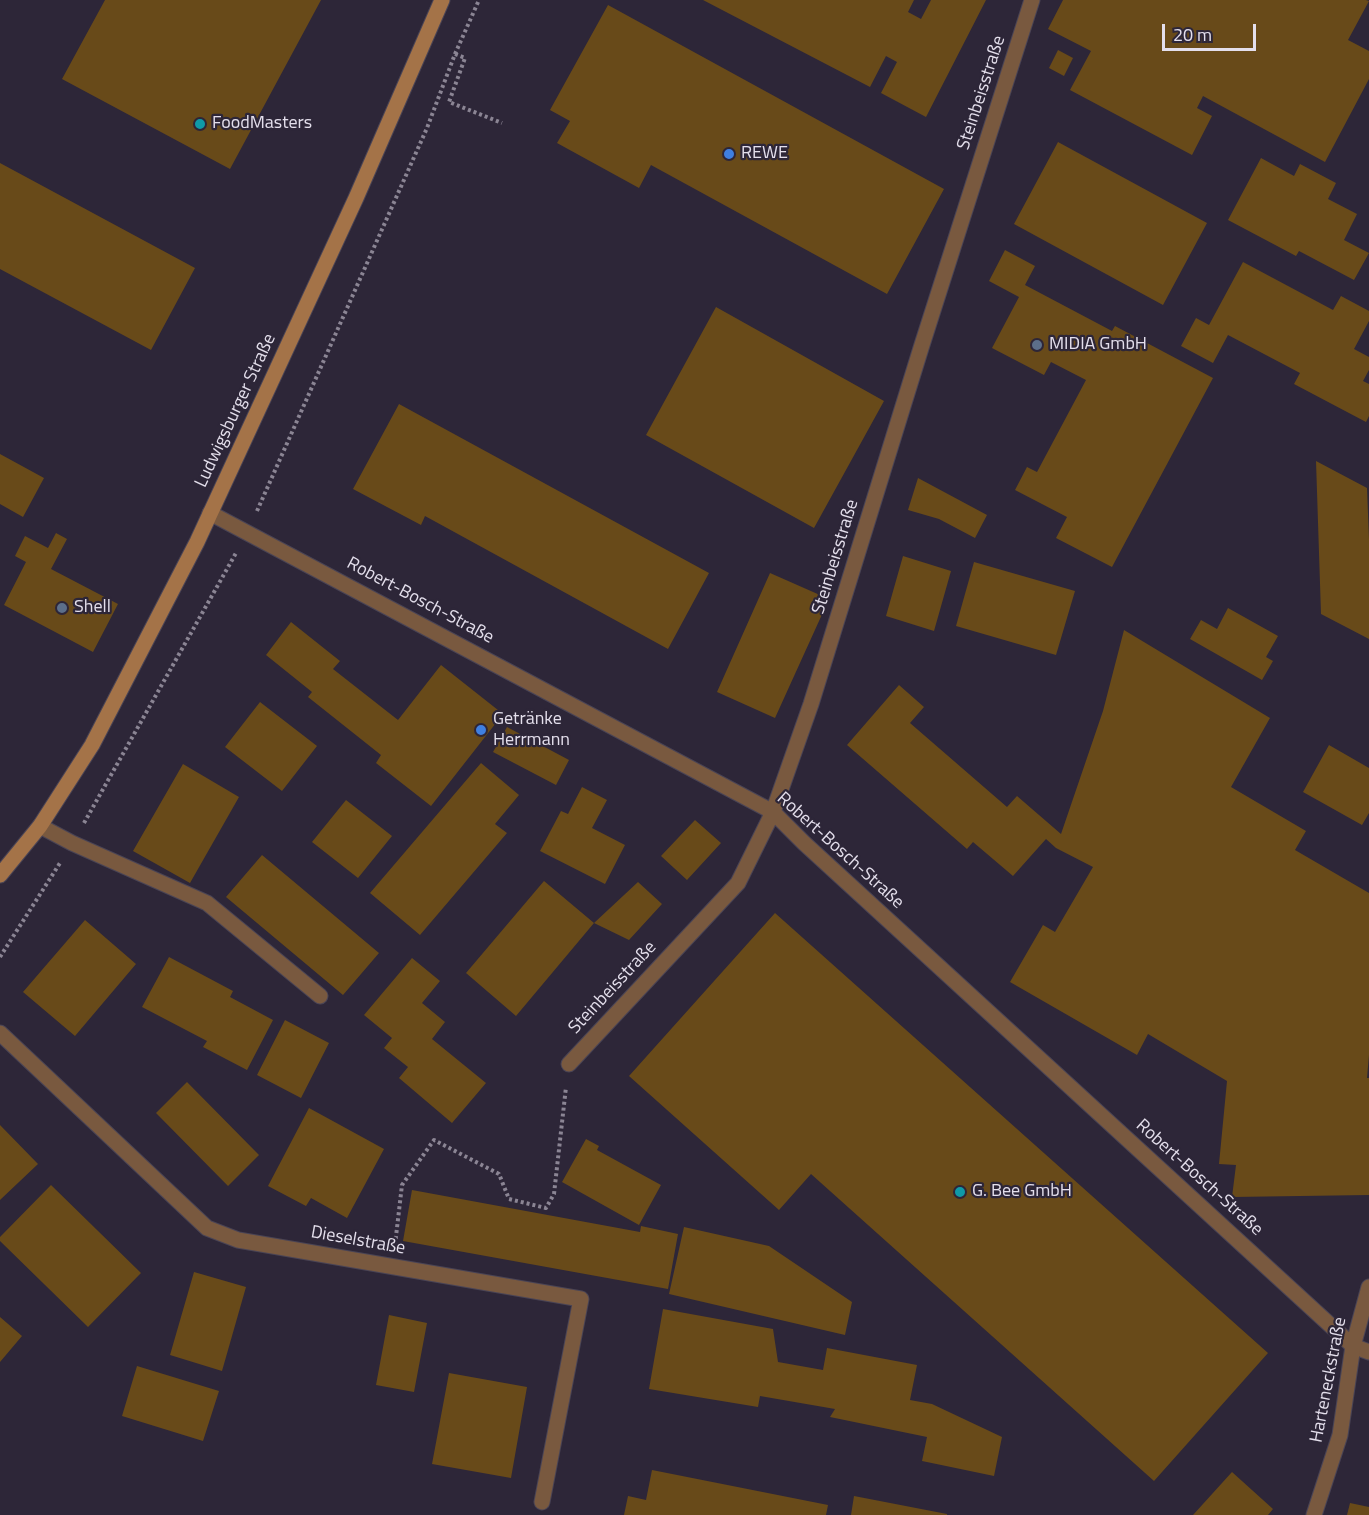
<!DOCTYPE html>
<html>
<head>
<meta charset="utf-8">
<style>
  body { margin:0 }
  #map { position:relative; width:1369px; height:1515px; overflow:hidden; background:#2d2638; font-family:"Titillium Web",sans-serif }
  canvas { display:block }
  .scale { position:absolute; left:1162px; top:24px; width:94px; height:27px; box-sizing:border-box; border:3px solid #e4dfec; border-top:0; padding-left:8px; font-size:18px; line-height:21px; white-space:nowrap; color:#e4dfec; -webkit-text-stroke:4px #2d2638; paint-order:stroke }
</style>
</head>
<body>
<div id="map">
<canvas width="1369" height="1515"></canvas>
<div class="scale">20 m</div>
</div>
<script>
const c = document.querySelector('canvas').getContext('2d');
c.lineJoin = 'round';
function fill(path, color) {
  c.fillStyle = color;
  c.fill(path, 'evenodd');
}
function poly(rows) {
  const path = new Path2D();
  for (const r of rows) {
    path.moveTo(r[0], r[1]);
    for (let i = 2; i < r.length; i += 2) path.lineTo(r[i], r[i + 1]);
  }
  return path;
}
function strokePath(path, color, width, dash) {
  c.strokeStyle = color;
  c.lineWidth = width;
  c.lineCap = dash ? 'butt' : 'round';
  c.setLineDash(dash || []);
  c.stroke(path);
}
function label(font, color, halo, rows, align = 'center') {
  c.font = font + ' "Titillium Web",sans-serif';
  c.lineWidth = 4.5;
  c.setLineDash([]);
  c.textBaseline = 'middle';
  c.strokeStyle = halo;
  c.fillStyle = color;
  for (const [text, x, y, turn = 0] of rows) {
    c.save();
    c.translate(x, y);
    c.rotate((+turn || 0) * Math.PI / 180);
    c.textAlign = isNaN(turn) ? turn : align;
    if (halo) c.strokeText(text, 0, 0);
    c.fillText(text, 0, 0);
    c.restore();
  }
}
fill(poly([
  [105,0,321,0,230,169,62,79],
  [703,0,914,0,908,12,921,19,931,0,986,0,926,117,881,93,897,62,886,56,870,87],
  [1063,0,1366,0,1369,1,1348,40,1369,51,1369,79,1325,162,1203,96,1197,108,1212,116,1192,155,1070,90,1091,51,1048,29],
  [608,5,944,189,887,294,651,165,639,188,557,143,570,121,550,110],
  [1058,50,1073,58,1064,76,1049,68],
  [1058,142,1207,223,1163,305,1014,224],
  [1261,158,1294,176,1300,164,1336,183,1328,199,1357,214,1344,240,1369,253,1354,280,1299,251,1296,256,1228,220],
  [0,163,195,268,151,350,0,269],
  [1005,250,1035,266,1025,285,1112,331,1115,326,1213,378,1112,567,1056,538,1067,517,1015,490,1027,467,1037,472,1086,380,1051,362,1044,375,992,348,1019,297,989,281],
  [1243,262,1333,310,1341,296,1369,311,1369,321,1354,349,1369,357,1369,370,1363,381,1369,384,1369,416,1366,422,1294,384,1300,373,1228,335,1213,363,1181,346,1196,318,1209,325],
  [716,307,884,401,814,528,646,435],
  [399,404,709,573,668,649,425,516,421,525,353,489],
  [0,454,44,478,23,517,0,504],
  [1316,461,1367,488,1369,539,1369,639,1321,614],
  [918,478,987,515,975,538,939,519,908,510],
  [56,533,67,539,51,569,118,604,93,652,4,605,26,562,15,556,25,536,48,548],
  [903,556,951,571,934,631,886,616],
  [974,562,1075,591,1056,655,956,626],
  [770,573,829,599,775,718,717,692],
  [1228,608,1278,636,1266,657,1273,661,1262,680,1190,639,1201,620,1217,629],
  [291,622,340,661,333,669,398,720,441,665,503,714,431,806,376,763,381,755,308,697,312,692,266,655],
  [1124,630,1270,718,1231,787,1306,831,1295,850,1369,893,1369,1055,1367,1078,1369,1078,1369,1195,1232,1197,1236,1165,1219,1164,1227,1081,1148,1034,1137,1055,1010,982,1043,925,1055,932,1093,867,1056,848,1046,839,1013,876,973,842,967,849,847,745,899,685,924,707,910,723,1007,807,1017,796,1061,834,1103,711],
  [260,702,317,746,282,791,225,747],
  [507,727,569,760,556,785,493,752],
  [1329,745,1369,768,1369,813,1362,825,1303,792],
  [481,763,519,795,495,824,507,833,420,935,370,893],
  [183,764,239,797,190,883,133,851],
  [582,787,607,800,592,828,625,845,605,884,540,851,561,811,568,814],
  [346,800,392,836,358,878,312,842],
  [695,820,721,843,687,880,661,856],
  [262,855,379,953,343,995,226,897],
  [544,881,594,923,516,1016,466,973],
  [638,882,662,904,629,940,594,923],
  [775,913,1268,1353,1154,1481,811,1174,779,1210,629,1076],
  [85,920,136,964,75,1036,23,992],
  [169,957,233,991,230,997,273,1020,247,1070,203,1047,207,1041,142,1007],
  [412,958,440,981,422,1003,445,1022,432,1039,486,1083,452,1123,399,1078,408,1067,384,1048,392,1038,364,1015],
  [285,1020,329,1043,301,1098,257,1075],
  [187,1082,259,1155,228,1186,156,1113],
  [309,1108,384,1149,347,1218,311,1198,306,1206,268,1186],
  [0,1125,38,1164,0,1200],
  [586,1139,599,1146,597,1150,661,1185,639,1225,562,1182],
  [51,1185,141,1273,88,1327,0,1241,0,1237],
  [412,1190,640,1232,641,1226,678,1234,668,1289,403,1241],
  [684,1227,769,1246,852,1302,845,1335,669,1294],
  [194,1272,246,1287,222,1371,170,1355],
  [663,1309,773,1329,778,1362,823,1370,827,1348,917,1365,910,1400,932,1404,1002,1437,994,1476,922,1461,927,1437,830,1417,835,1409,760,1396,758,1407,649,1389],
  [389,1315,427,1323,414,1392,376,1385],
  [0,1317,22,1336,0,1362],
  [137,1366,219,1391,203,1441,122,1416],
  [449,1373,527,1387,511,1478,432,1464],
  [652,1470,828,1505,826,1515,624,1515,628,1496,646,1500],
  [1232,1472,1273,1509,1268,1515,1193,1515],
  [854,1496,947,1514,947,1515,851,1515],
  [1350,1503,1369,1507,1369,1515,1347,1515]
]), '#684a19');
const lane = poly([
  [1353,1346,1369,1352]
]);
const street = poly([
  [210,513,773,812,804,843,1353,1346],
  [40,826,72,843,207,903,320,996],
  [0,1033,207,1228,238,1240,581,1299,542,1502],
  [569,1064,738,883,773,812,811,704,921,348,1032,0],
  [1314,1515,1340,1435,1353,1346,1369,1287]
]);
const secondary = poly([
  [0,875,40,826,92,745,197,542,356,198,442,0]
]);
strokePath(lane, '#4a4455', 17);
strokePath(street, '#4a4455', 17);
strokePath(secondary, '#4a4455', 17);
strokePath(poly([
  [455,54,465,58,449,102,502,123],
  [257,511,427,128,455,54,479,0],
  [84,823,236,553],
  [0,957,60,863],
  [395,1245,402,1185,434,1140,499,1174,509,1199,546,1208,554,1194,566,1087]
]), '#8b8594', 4, [3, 3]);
strokePath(lane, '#79593f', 15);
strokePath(street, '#79593f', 15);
strokePath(secondary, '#a47348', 15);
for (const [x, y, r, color] of [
  [200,124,6,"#0f9aa8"],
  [729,154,6,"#3f7fe0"],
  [1037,345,6,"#5c6f8a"],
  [62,608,6,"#5c6f8a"],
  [481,730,6,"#3f7fe0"],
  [960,1192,6,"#0f9aa8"]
]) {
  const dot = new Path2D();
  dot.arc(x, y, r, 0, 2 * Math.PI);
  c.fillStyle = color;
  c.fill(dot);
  strokePath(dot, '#2d2638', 2);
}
label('18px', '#e4dfec', '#2d2638', [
  ["Steinbeisstraße",982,93,-72],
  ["Ludwigsburger Straße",236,411,-65],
  ["Steinbeisstraße",836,557,-73],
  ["Robert-Bosch-Straße",420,601,28],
  ["Robert-Bosch-Straße",840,851,42],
  ["Steinbeisstraße",613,988,-47],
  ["Robert-Bosch-Straße",1199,1178,42],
  ["Dieselstraße",358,1241,10],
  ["Harteneckstraße",1329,1380,-79]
]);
label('18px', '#e4dfec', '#2d2638', [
  ["FoodMasters",212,124],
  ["REWE",741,154],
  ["MIDIA GmbH",1049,345],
  ["Shell",74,608],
  ["Getränke",493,720],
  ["Herrmann",493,741],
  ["G. Bee GmbH",972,1192]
], 'left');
</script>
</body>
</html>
